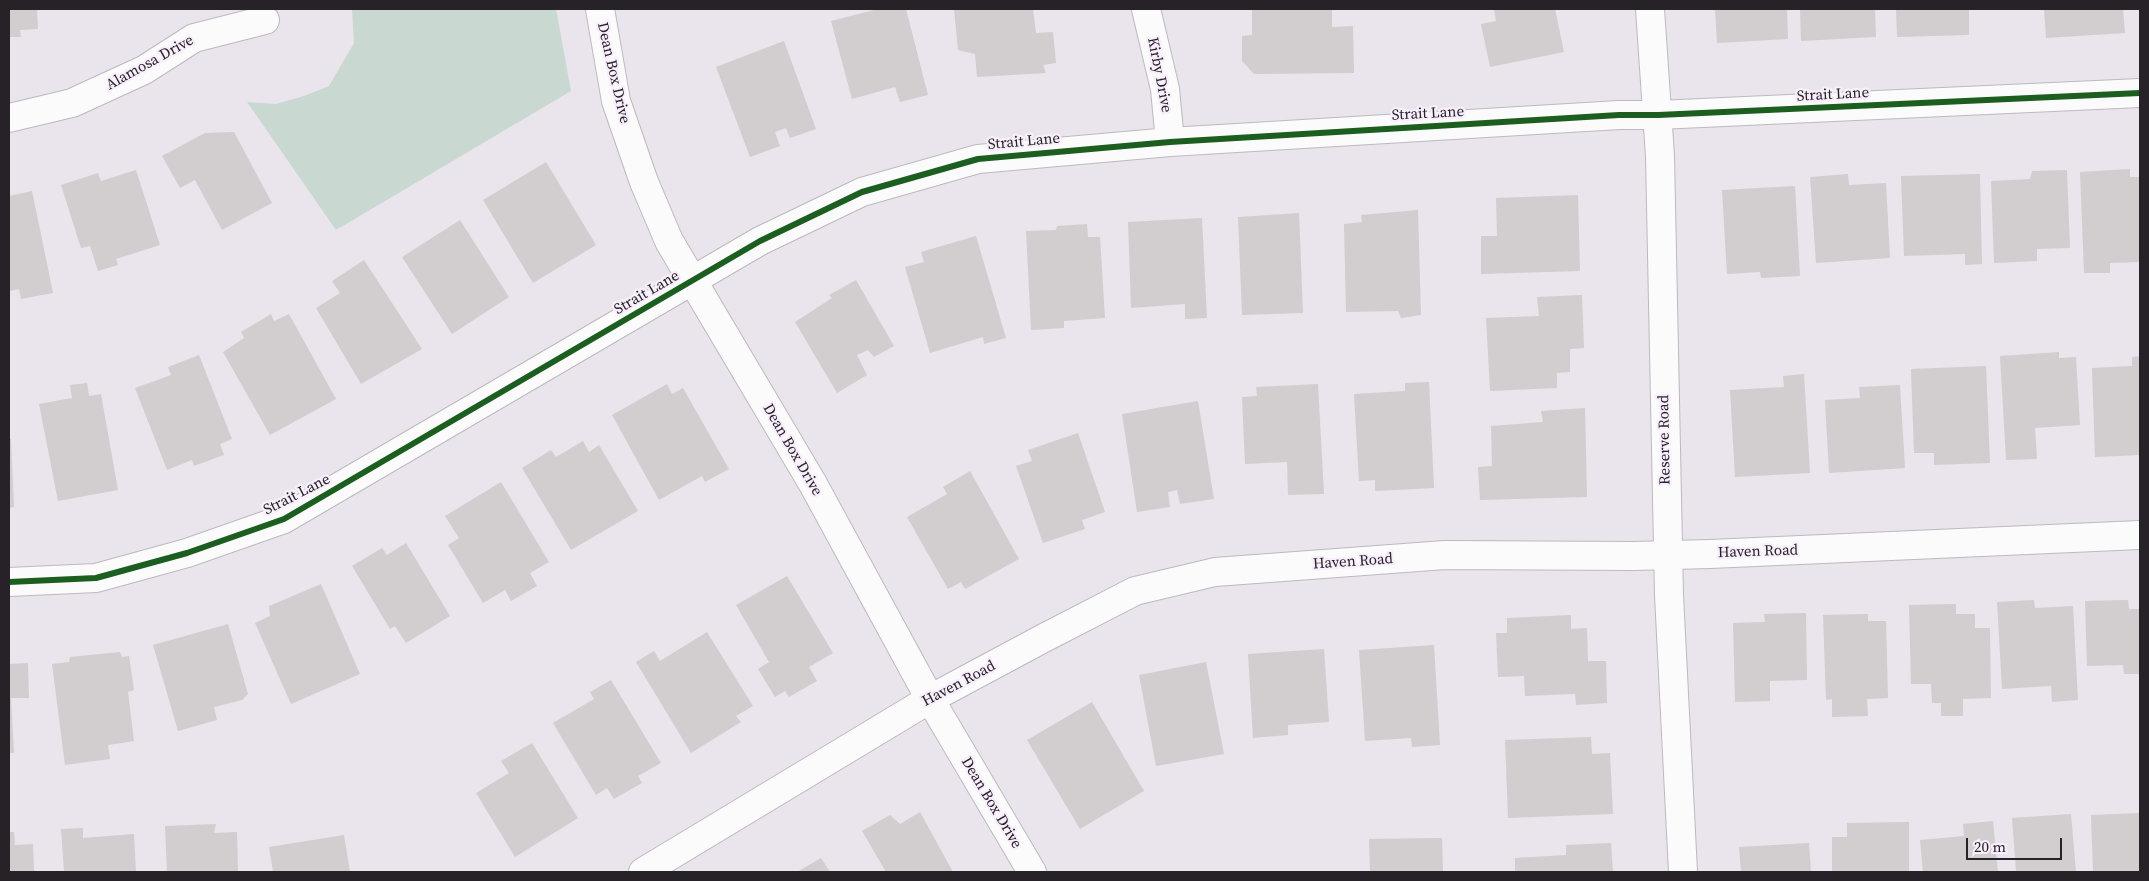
<!DOCTYPE html>
<html>
<head>
<meta charset="utf-8">
<style>
  body { margin:0 }
  #map { position:relative; width:2149px; height:881px; overflow:hidden; background:#eae4ec; font-family:"Source Serif 4",serif }
  canvas { display:block }
  .frame { position:absolute; inset:0; border:10px solid #262227; pointer-events:none }
  .scale { position:absolute; left:1966px; top:838px; width:96px; height:22px; box-sizing:border-box; border:2px solid #262227; border-top:0; padding-left:6px; font-size:15px; line-height:18px; white-space:nowrap; color:#262227; -webkit-text-stroke:4px #f9effc; paint-order:stroke }
</style>
</head>
<body>
<div id="map">
<canvas width="2149" height="881"></canvas>
<div class="frame"></div>
<div class="scale">20 m</div>
</div>
<script>
const c = document.querySelector('canvas').getContext('2d');
c.lineJoin = 'round';
function fill(path, color) {
  c.fillStyle = color;
  c.fill(path, 'evenodd');
}
function poly(rows) {
  const path = new Path2D();
  for (const r of rows) {
    path.moveTo(r[0], r[1]);
    for (let i = 2; i < r.length; i += 2) path.lineTo(r[i], r[i + 1]);
  }
  return path;
}
function strokePath(path, color, width, dash) {
  c.strokeStyle = color;
  c.lineWidth = width;
  c.lineCap = dash ? 'butt' : 'round';
  c.setLineDash(dash || []);
  c.stroke(path);
}
function label(font, color, halo, rows, align = 'center') {
  c.font = font + ' "Source Serif 4",serif';
  c.lineWidth = 4.5;
  c.setLineDash([]);
  c.textBaseline = 'middle';
  c.strokeStyle = halo;
  c.fillStyle = color;
  for (const [text, x, y, turn = 0] of rows) {
    c.save();
    c.translate(x, y);
    c.rotate((+turn || 0) * Math.PI / 180);
    c.textAlign = isNaN(turn) ? turn : align;
    if (halo) c.strokeText(text, 0, 0);
    c.fillText(text, 0, 0);
    c.restore();
  }
}
fill(poly([
  [352,9,556,9,571,91,336,230,247,102,276,104,304,96,329,86,354,43]
]), '#cad8d2');
fill(poly([
  [9,9,37,9,38,29,20,30,21,37,9,37],
  [878,9,906,9,928,95,900,102,895,87,852,99,831,21],
  [954,9,1033,9,1036,33,1053,32,1056,63,1043,65,1046,73,977,77,975,54,958,50],
  [1252,9,1332,9,1332,27,1353,26,1354,73,1254,74,1242,61,1242,36,1252,35],
  [1494,9,1555,9,1564,52,1490,67,1481,24,1496,21],
  [1715,9,1787,9,1788,39,1717,43],
  [1800,9,1875,9,1876,37,1801,41],
  [1896,9,1969,9,1969,35,1897,37],
  [2044,9,2123,9,2125,33,2046,38],
  [784,41,816,129,790,138,786,128,775,132,780,146,750,157,716,67],
  [234,132,272,203,222,230,195,180,180,188,162,156,205,133],
  [546,162,596,245,533,283,483,200],
  [2130,169,2130,177,2140,177,2140,262,2110,263,2110,273,2084,273,2080,172],
  [136,170,160,245,116,259,118,265,98,271,90,246,81,248,61,185,98,173,101,181],
  [2067,170,2070,248,2037,249,2037,261,1994,263,1991,181,2030,179,2032,171],
  [1848,174,1849,185,1886,183,1890,258,1816,263,1810,177],
  [1980,174,1982,264,1965,265,1965,254,1904,256,1901,176],
  [1795,186,1800,276,1761,278,1760,272,1727,274,1722,190],
  [32,191,53,293,21,299,19,289,9,291,9,196],
  [1578,195,1580,271,1481,274,1481,236,1497,236,1496,198],
  [1418,210,1421,315,1401,318,1398,311,1346,312,1344,224,1362,222,1361,215],
  [1299,213,1303,313,1242,315,1238,217],
  [1202,218,1207,318,1185,319,1185,304,1131,308,1128,222],
  [460,220,509,297,452,334,402,257],
  [1087,224,1088,237,1100,237,1105,318,1064,321,1064,328,1031,330,1026,231,1056,230,1057,226],
  [976,236,1006,338,984,344,983,337,930,353,905,267,924,262,921,252],
  [364,260,422,349,361,384,316,308,340,293,332,281],
  [856,280,894,346,874,357,868,350,857,355,867,375,837,393,795,322,832,298,829,295],
  [1582,295,1584,348,1570,349,1570,372,1557,373,1557,388,1490,391,1486,318,1539,316,1537,297],
  [271,314,274,321,289,314,336,399,270,435,223,352,244,338,241,332],
  [2059,352,2059,358,2076,357,2080,425,2035,428,2037,459,2006,460,2000,356],
  [199,355,232,439,220,444,224,455,194,466,192,460,167,470,135,388,171,375,168,367],
  [2140,356,2140,455,2095,457,2092,368,2132,366,2132,357],
  [1986,366,1990,463,1934,465,1934,453,1914,453,1911,369],
  [1804,374,1810,473,1735,477,1730,390,1784,387,1783,376],
  [1429,382,1434,488,1375,491,1375,480,1359,481,1354,394,1405,391,1405,383],
  [87,383,89,396,101,394,118,490,58,501,39,404,72,398,70,385],
  [667,384,672,394,683,388,729,469,705,482,702,476,659,500,612,415],
  [1318,384,1324,494,1288,495,1287,462,1245,464,1242,397,1257,396,1256,387],
  [1900,385,1905,468,1829,473,1825,400,1860,398,1859,387],
  [1198,401,1214,499,1180,504,1177,490,1168,492,1170,507,1137,512,1122,414],
  [1585,408,1587,497,1480,500,1478,467,1492,466,1491,426,1543,422,1541,411],
  [1078,433,1105,512,1082,520,1085,529,1043,543,1016,466,1032,461,1028,450],
  [9,439,11,439,14,507,9,508],
  [583,441,589,452,599,445,638,511,571,550,522,468,551,450,556,457],
  [970,471,1019,559,965,589,961,582,948,589,907,517,947,494,943,487],
  [501,482,549,562,530,573,537,586,511,601,505,590,483,603,448,545,459,538,445,516],
  [406,543,450,616,406,643,395,626,390,629,352,566,382,548,387,555],
  [787,576,833,653,809,667,817,681,789,697,785,691,775,697,758,669,769,662,736,605],
  [321,584,360,674,291,704,255,623,270,616,269,606],
  [2034,600,2035,608,2073,606,2078,700,2052,702,2051,686,2002,689,1997,602],
  [2128,600,2129,609,2140,609,2140,674,2124,674,2123,665,2087,666,2085,601],
  [1956,604,1956,614,1975,614,1975,628,1990,628,1991,698,1963,699,1963,716,1941,716,1941,703,1932,703,1931,684,1911,684,1909,605],
  [1806,613,1807,680,1770,681,1770,701,1735,702,1733,623,1765,622,1764,614],
  [1868,614,1868,621,1886,621,1888,698,1867,699,1868,716,1832,717,1832,699,1826,700,1823,615],
  [1571,615,1571,629,1587,628,1588,661,1606,661,1607,703,1576,705,1575,694,1525,696,1524,676,1498,677,1496,633,1507,633,1507,618],
  [228,624,248,694,242,700,214,707,217,720,178,731,153,645],
  [707,632,753,706,736,716,741,722,691,753,636,662,654,651,660,661],
  [1434,645,1440,745,1412,747,1411,738,1365,741,1359,650],
  [1324,649,1329,722,1288,725,1288,735,1253,738,1248,654],
  [120,652,122,657,129,656,134,690,128,692,134,741,108,745,110,759,65,765,52,664,69,662,70,657],
  [1206,662,1224,754,1156,766,1139,675],
  [28,663,29,698,11,698,14,753,9,753,9,664],
  [611,680,661,763,638,776,642,783,614,799,607,788,596,795,553,723,594,699,590,692],
  [1092,702,1144,791,1080,829,1027,740],
  [1591,737,1592,754,1610,753,1613,814,1508,818,1505,740],
  [532,743,578,818,515,857,476,793,509,773,501,761],
  [920,812,953,872,886,872,862,831,890,815,900,824],
  [2140,813,2140,872,2093,872,2091,815],
  [2071,814,2076,872,2016,872,2012,818],
  [1993,821,1998,872,1923,872,1920,840,1964,836,1963,824],
  [1909,822,1909,872,1832,872,1832,837,1847,837,1847,823],
  [216,824,214,833,237,832,238,872,167,872,165,826],
  [83,828,83,838,134,834,136,872,64,872,61,829],
  [9,832,14,832,15,845,33,844,34,872,9,872],
  [344,835,350,872,273,872,269,847],
  [1442,838,1443,872,1370,872,1369,839],
  [1611,843,1613,872,1515,872,1515,858,1566,855,1566,845],
  [1809,843,1811,872,1741,872,1739,847],
  [821,858,830,872,797,872]
]), '#d2cdcf');
const street = poly([
  [1146,9,1165,89,1170,142],
  [1650,9,1660,156,1669,595,1683,872],
  [9,118,72,103,144,70,194,38,265,20],
  [9,582,96,578,187,553,284,519,760,241,862,192,978,159,1170,142,1619,115,1658,115,2140,93],
  [643,872,930,699,1042,639,1135,591,1215,572,1445,555,1633,556,1710,554,2140,535]
]);
const secondary = poly([
  [600,9,616,101,644,182,669,241,813,484,930,699,1032,872]
]);
strokePath(street, '#bdb9bf', 30);
strokePath(secondary, '#bdb9bf', 30);
strokePath(street, '#fcfbfc', 28);
strokePath(secondary, '#fcfbfc', 28);
strokePath(poly([
  [9,582,96,578,187,553,284,519,760,241,862,192,978,159,1170,142,1619,115,1658,115,2140,93]
]), '#1b5e20', 6);
label('15px', '#262227', '#f9effc', [
  ["Alamosa Drive",150,63,-29],
  ["Dean Box Drive",613,73,77],
  ["Kirby Drive",1159,75,79],
  ["Strait Lane",1833,95,-3],
  ["Strait Lane",1428,114,-3],
  ["Strait Lane",1024,142,-5],
  ["Strait Lane",647,293,-30],
  ["Reserve Road",1665,440,-91],
  ["Dean Box Drive",792,450,60],
  ["Strait Lane",297,495,-27],
  ["Haven Road",1758,552,-2],
  ["Haven Road",1353,562,-4],
  ["Haven Road",959,684,-28],
  ["Dean Box Drive",991,803,59]
]);
</script>
</body>
</html>
